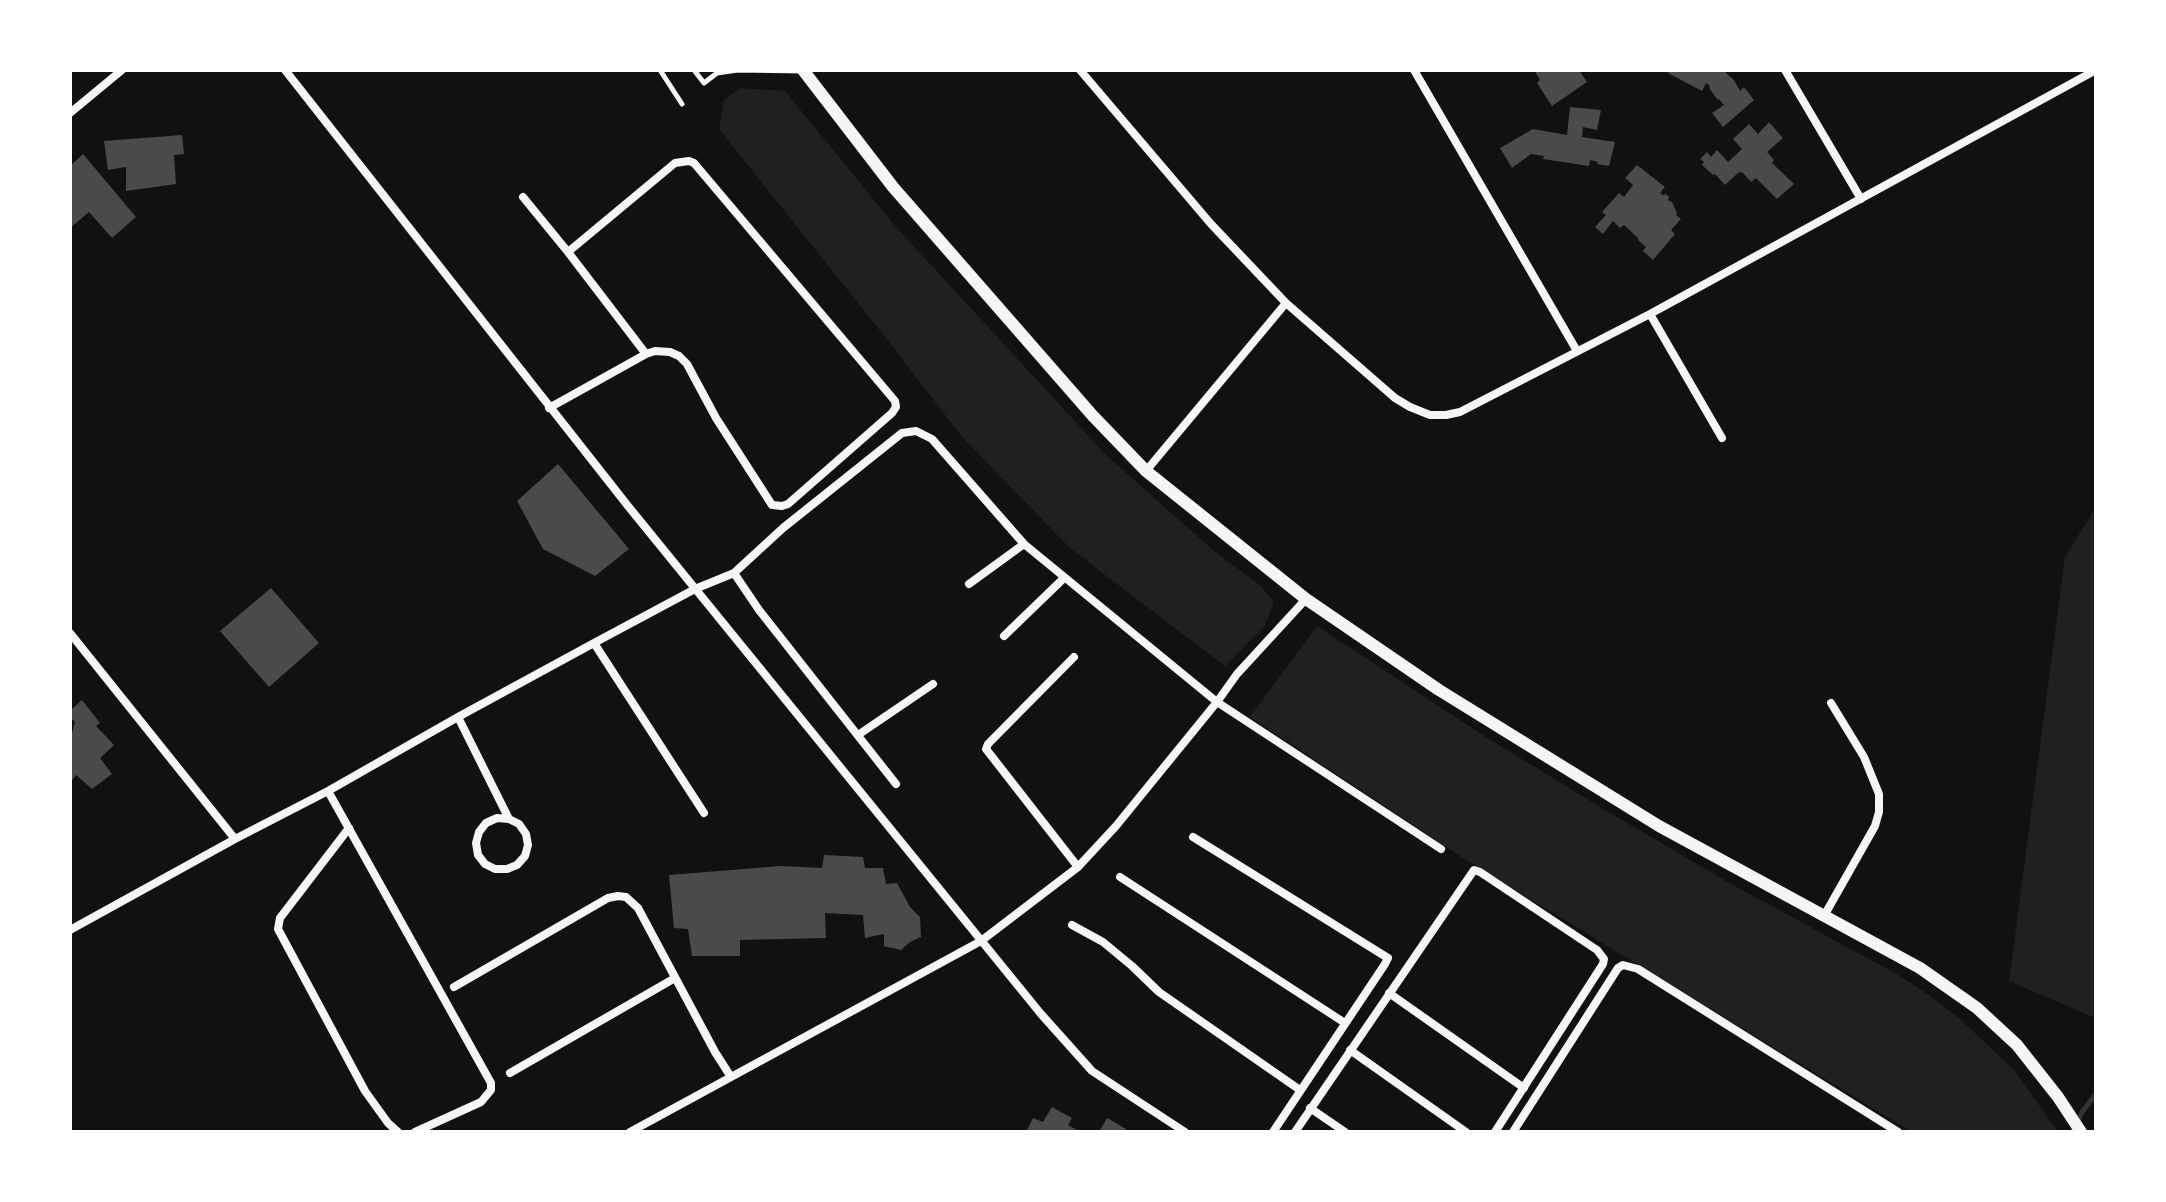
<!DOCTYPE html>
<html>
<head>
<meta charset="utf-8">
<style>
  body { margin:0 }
  #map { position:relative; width:2166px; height:1202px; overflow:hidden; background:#111; font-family:Cabin,sans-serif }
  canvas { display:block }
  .frame { position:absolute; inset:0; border:72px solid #fff; pointer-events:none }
</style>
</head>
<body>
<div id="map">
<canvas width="2166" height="1202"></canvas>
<div class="frame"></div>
</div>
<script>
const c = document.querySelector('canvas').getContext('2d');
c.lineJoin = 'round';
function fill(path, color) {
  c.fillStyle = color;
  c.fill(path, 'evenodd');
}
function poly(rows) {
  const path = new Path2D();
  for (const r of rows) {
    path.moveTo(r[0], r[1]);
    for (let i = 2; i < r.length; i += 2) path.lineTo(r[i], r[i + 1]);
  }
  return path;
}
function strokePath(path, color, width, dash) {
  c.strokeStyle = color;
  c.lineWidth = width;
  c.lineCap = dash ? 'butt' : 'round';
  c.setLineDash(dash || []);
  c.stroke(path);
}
fill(poly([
  [740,88,785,91,897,228,1106,455,1213,550,1260,585,1274,602,1264,627,1225,666,1071,549,962,437,893,347,719,129,724,100],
  [2096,507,2096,1013,2093,1017,2009,981,2065,557],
  [1317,626,1489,739,1600,807,1726,881,1900,976,1929,995,1959,1018,2015,1071,2058,1132,1912,1132,1463,858,1250,717]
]), '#202020');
strokePath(poly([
  [2073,1132,2082,1112,2096,1094]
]), '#333', 5);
fill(poly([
  [1534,70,1579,70,1587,82,1552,106,1537,83,1540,80],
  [1670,70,1724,71,1734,80,1740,91,1744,87,1754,100,1723,127,1712,113,1724,105,1719,99,1718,100,1709,88,1710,86,1706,83,1702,91,1668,73],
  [1570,107,1601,110,1597,130,1583,127,1582,137,1615,142,1609,166,1597,164,1598,162,1590,160,1589,166,1543,159,1544,156,1531,154,1512,168,1500,148,1533,129,1567,135],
  [1769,122,1783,138,1767,152,1774,160,1772,163,1794,184,1777,199,1756,178,1751,182,1743,173,1739,172,1725,185,1715,174,1713,175,1702,165,1704,162,1700,159,1707,152,1711,157,1717,150,1728,162,1742,149,1733,139,1749,124,1758,134],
  [182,135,184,154,174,155,176,184,126,191,126,167,108,170,104,141],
  [83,154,136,217,112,238,89,212,70,228,70,166],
  [1637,165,1665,187,1660,193,1663,195,1666,194,1669,197,1668,200,1672,202,1677,213,1676,215,1681,219,1671,230,1675,234,1653,260,1643,251,1646,247,1638,240,1639,239,1624,225,1620,228,1613,221,1603,234,1595,227,1606,215,1602,212,1619,193,1624,197,1633,185,1625,178],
  [558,464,629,549,595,576,543,549,517,501],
  [271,588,319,643,269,687,220,631],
  [82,700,100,723,96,726,114,745,100,758,112,774,92,789,76,775,70,783,70,733,72,733,75,722,70,717,70,711],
  [824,855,863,857,865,868,883,868,886,884,897,883,910,907,920,917,921,937,910,942,901,950,884,946,884,934,865,938,863,915,825,913,826,938,740,940,740,956,692,956,688,929,674,928,669,875,781,866,822,868],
  [1052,1107,1072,1118,1068,1125,1080,1132,1026,1132,1033,1118,1043,1122],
  [1107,1118,1126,1129,1124,1132,1099,1132]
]), '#4a4a4a');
strokePath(poly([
  [660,70,682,104],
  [694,70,704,83,717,73,738,70,803,71]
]), '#f5f5f5', 5);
strokePath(poly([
  [285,70,628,506,1041,1014,1092,1071,1185,1132],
  [1080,70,1211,224,1286,303,1395,398,1410,407,1430,415,1446,415,1460,412,1650,314,2096,70],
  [1414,70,1577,351],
  [1785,70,1861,199],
  [70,113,122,70],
  [523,197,568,252,646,354,655,351,670,352,679,356,687,364,716,418,772,505,782,506,788,504,892,413,896,407,895,401,694,163,689,161,675,163,568,252],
  [1650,314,1722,438],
  [549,408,646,354],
  [1146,471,1286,303],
  [734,573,759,610,896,784],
  [969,584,1024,544],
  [70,633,235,839],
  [1004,636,1064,578],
  [594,643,704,813],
  [1074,657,988,744,986,749,1078,867],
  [458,717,509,819,519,824,526,834,528,845,525,856,517,865,507,869,495,869,485,864,478,855,476,843,479,832,486,823,497,818,509,819],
  [858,735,933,684],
  [328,791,491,1083,491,1090,481,1102,415,1132],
  [349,828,280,918,278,929,365,1091,388,1123,398,1132],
  [1193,837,1388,958,1385,964,1273,1132],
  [1120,877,1345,1023],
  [1824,916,1875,826,1879,812,1879,794,1864,757,1831,703],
  [1072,925,1103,942,1132,966,1159,992,1300,1090],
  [70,930,235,839,328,791,458,717,594,643,695,589,734,573,783,528,902,433,916,431,932,439,1024,544,1217,702,1441,849],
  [454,987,608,898,618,896,626,897,638,908,715,1052,731,1077],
  [1389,993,1524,1088],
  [1350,1050,1466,1132],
  [510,1073,675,978],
  [1310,1108,1345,1132],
  [630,1132,981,941,1078,867,1116,826,1217,702,1237,674,1306,599],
  [1295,1132,1474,870,1480,872,1597,950,1604,959,1603,964,1495,1132],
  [1513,1132,1618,968,1623,965,1638,969,1898,1132]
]), '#f5f5f5', 8);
strokePath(poly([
  [803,70,893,187,1093,416,1146,471,1306,599,1439,690,1659,826,1920,968,1977,1008,2017,1045,2058,1097,2081,1132]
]), '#f5f5f5', 12);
</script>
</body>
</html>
